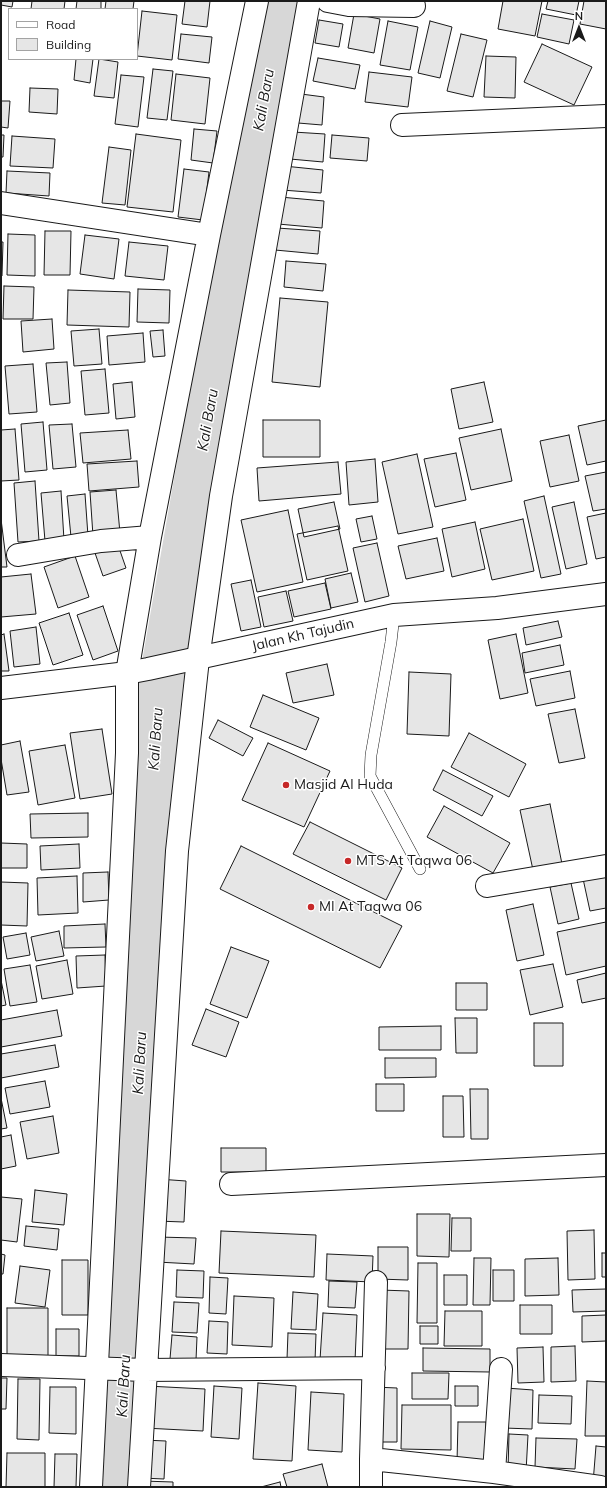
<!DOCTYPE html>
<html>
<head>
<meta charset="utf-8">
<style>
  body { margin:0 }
  #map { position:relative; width:607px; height:1488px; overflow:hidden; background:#fff; font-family:Mulish,sans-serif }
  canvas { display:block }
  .frame { position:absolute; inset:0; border:2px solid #1a1a1a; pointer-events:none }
  .legend { position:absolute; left:8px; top:8px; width:130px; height:52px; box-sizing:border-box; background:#fff; border:1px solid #a3a3a3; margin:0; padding:5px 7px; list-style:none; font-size:12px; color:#1a1a1a }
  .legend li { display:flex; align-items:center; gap:8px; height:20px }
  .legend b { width:20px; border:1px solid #a3a3a3 }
  .north { position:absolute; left:559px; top:8px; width:40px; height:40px; -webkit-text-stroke:3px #fff; paint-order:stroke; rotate:0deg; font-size:11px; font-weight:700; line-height:16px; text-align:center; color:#1a1a1a }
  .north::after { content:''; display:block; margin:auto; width:14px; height:18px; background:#1a1a1a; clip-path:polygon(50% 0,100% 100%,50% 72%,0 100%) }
</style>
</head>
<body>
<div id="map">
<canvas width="607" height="1488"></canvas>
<div class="frame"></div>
<ul class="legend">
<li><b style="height:5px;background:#fff"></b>Road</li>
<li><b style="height:11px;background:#e6e6e6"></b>Building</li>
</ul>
<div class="north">N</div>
</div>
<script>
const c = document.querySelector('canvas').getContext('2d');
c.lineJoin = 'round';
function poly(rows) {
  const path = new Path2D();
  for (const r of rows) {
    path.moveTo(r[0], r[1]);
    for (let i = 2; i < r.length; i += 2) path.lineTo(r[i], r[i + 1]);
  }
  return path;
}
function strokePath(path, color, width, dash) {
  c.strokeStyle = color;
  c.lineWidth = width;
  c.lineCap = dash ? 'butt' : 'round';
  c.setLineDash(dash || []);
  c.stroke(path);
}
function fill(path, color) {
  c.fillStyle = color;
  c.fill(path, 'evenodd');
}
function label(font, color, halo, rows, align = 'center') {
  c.font = font + ' Mulish,sans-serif';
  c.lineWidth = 3;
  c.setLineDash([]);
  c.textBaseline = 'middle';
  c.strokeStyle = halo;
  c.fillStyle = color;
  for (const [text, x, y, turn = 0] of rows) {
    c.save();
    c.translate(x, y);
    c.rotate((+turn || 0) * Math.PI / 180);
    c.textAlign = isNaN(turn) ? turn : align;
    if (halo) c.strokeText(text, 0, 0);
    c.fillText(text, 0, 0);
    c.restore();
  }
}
strokePath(poly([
  [119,1487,156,715,281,1]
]), '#d7d7d7', 46);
const building = poly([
  [1,1,13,1,12,7,1,5,1,1],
  [32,1,65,1,64,9,31,9,32,1],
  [77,1,101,1,101,9,76,9,77,1],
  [106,1,134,1,133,9,105,9,106,1],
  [185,1,210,1,207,27,182,24,185,1],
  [503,1,542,1,535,36,498,29,503,1],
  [548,1,579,1,576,15,546,9,548,1],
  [584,1,606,1,606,29,580,24,584,1],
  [142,11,177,15,172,60,137,56,142,11],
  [354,14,380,19,374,53,348,48,354,14],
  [542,14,574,20,569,44,537,37,542,14],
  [319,20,343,24,339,47,315,43,319,20],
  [388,21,418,27,410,70,380,65,388,21],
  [430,21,452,27,440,78,418,73,430,21],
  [181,34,212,37,209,63,178,59,181,34],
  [461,34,487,40,473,97,447,91,461,34],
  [542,44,592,67,574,105,524,82,542,44],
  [486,56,516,57,515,98,484,97,486,56],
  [318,58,360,65,355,89,313,81,318,58],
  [76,59,93,59,90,83,74,80,76,59],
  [99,59,118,62,114,98,94,96,99,59],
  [153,69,173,71,167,120,147,118,153,69],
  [369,72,412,77,408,107,365,102,369,72],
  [176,74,210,78,205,124,171,120,176,74],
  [121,75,144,77,138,127,115,124,121,75],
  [30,88,58,89,57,114,29,112,30,88],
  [301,94,324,97,322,125,298,123,301,94],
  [1,101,10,101,8,128,1,127,1,101],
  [194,129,217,131,213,163,191,160,194,129],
  [293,132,325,134,323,162,290,159,293,132],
  [136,134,181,140,173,212,127,207,136,134],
  [1,135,4,135,3,157,1,157,1,135],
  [332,135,369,138,367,161,330,158,332,135],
  [12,136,55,139,53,168,10,166,12,136],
  [109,147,131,150,125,205,102,203,109,147],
  [284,166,323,170,321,193,282,190,284,166],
  [184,169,209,172,203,220,178,217,184,169],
  [7,171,50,173,49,196,6,193,7,171],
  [280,197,324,201,322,228,278,224,280,197],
  [277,228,320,231,318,254,275,250,277,228],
  [45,231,71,231,70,275,44,275,45,231],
  [8,234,35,235,35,276,7,275,8,234],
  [85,235,119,239,114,279,80,274,85,235],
  [1,242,3,242,2,276,1,276,1,242],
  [129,242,168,246,164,280,125,276,129,242],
  [286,261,326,264,323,291,284,287,286,261],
  [4,286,34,287,33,319,3,319,4,286],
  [138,289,170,290,169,323,137,322,138,289],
  [68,290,130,292,129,327,67,325,68,290],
  [280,298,328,302,320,387,272,382,280,298],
  [52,319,54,349,23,352,21,321,52,319],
  [99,329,102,364,74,366,71,331,99,329],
  [163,330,165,356,153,357,150,331,163,330],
  [143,333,145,362,109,365,107,336,143,333],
  [67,362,70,403,50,405,46,363,67,362],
  [33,364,37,412,9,414,5,366,33,364],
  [105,369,109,413,85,415,81,371,105,369],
  [132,382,135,417,116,419,113,384,132,382],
  [484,382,493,422,459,429,451,389,484,382],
  [263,420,320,420,320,457,263,457,263,420],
  [606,420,606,461,587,465,578,426,606,420],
  [43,422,47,470,25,472,21,424,43,422],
  [72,424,76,467,53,469,49,425,72,424],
  [15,429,19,480,1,481,1,430,15,429],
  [501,429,512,481,471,490,459,438,501,429],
  [128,430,131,459,83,463,80,433,128,430],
  [569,435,579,481,550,487,540,441,569,435],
  [456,453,466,500,435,507,424,459,456,453],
  [417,454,433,527,398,534,382,462,417,454],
  [375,459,378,502,349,505,346,462,375,459],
  [137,461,139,487,89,491,87,464,137,461],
  [338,462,341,494,259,501,257,468,338,462],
  [606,472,606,509,593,511,585,476,606,472],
  [35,481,39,541,18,542,14,483,35,481],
  [116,490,120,533,93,536,90,492,116,490],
  [61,491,64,540,45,541,41,493,61,491],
  [85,494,88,536,71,537,67,496,85,494],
  [544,496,561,574,541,578,524,501,544,496],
  [334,502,340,529,304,537,298,509,334,502],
  [574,502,587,564,566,569,552,507,574,502],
  [288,510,303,582,257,592,241,520,288,510],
  [606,513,606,557,596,559,587,517,606,513],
  [372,516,377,539,361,542,356,519,372,516],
  [1,519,7,567,1,567,1,519],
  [523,519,534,571,492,580,480,529,523,519],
  [475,522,485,569,452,577,442,529,475,522],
  [338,526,348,571,307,580,297,534,338,526],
  [437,538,444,571,406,579,398,546,437,538],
  [377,543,389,596,365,602,353,548,377,543],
  [118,545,126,568,103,576,95,553,118,545],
  [75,556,89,597,58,608,44,567,75,556],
  [351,573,358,602,331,608,325,579,351,573],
  [31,574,36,614,1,617,1,577,31,574],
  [251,580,261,627,241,631,231,584,251,580],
  [325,583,331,609,294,617,288,591,325,583],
  [286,591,293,621,264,627,258,597,286,591],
  [103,606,118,651,93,660,77,615,103,606],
  [69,613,83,655,53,665,39,623,69,613],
  [558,621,562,637,526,645,523,628,558,621],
  [36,627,40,664,14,667,10,631,36,627],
  [4,634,9,671,1,671,1,635,4,634],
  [516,634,528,693,500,699,488,640,516,634],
  [560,645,564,665,525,673,522,653,560,645],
  [327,664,334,695,293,703,286,673,327,664],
  [570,671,575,698,536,706,530,679,570,671],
  [409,672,451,674,449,736,407,734,409,672],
  [263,695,319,718,306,750,250,727,263,695],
  [575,709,585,758,559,763,548,714,575,709],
  [218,720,253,738,243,756,209,738,218,720],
  [102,729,112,794,80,799,70,733,102,729],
  [469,733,526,764,509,797,451,767,469,733],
  [20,741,29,792,7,795,1,759,1,745,20,741],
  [268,743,330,771,304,827,242,800,268,743],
  [65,745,75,798,38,805,29,751,65,745],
  [443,770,493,796,482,816,433,790,443,770],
  [550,804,562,864,533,870,520,810,550,804],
  [444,806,510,843,493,873,427,837,444,806],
  [88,813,88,837,31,838,30,814,88,813],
  [310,822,402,868,386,900,293,854,310,822],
  [1,843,27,844,27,868,1,868,1,843],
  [79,844,80,868,41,870,40,846,79,844],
  [241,846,402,926,380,968,220,889,241,846],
  [606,869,606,908,590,911,582,874,606,869],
  [108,872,109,900,83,902,83,873,108,872],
  [77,876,78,913,38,915,37,878,77,876],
  [1,882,28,883,27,926,1,925,1,882],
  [571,883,579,919,558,924,550,887,571,883],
  [533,904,544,955,517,961,506,910,533,904],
  [606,922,606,966,566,975,557,932,606,922],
  [105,924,106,947,64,948,64,926,105,924],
  [59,931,64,956,36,961,31,937,59,931],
  [26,933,30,955,7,959,3,937,26,933],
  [231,947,269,961,247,1018,210,1004,231,947],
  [105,955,106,986,77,988,76,956,105,955],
  [67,960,73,994,42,999,36,966,67,960],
  [553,964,563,1007,530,1015,520,970,553,964],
  [30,965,37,1002,10,1006,4,969,30,965],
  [606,973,606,998,582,1003,577,980,606,973],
  [1,980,6,1005,1,1006,1,980],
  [456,983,487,983,487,1010,456,1010,456,983],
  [206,1009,239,1022,226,1057,192,1045,206,1009],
  [57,1010,62,1036,1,1047,1,1020,57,1010],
  [455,1018,477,1018,477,1053,456,1053,455,1018],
  [534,1023,563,1023,563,1066,534,1066,534,1023],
  [441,1026,441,1050,379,1050,379,1027,441,1026],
  [55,1045,59,1067,1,1078,1,1054,55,1045],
  [385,1058,436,1058,436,1077,385,1078,385,1058],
  [45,1081,50,1107,10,1114,5,1088,45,1081],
  [376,1084,404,1084,404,1111,376,1111,376,1084],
  [470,1089,488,1089,488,1139,471,1139,470,1089],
  [443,1096,463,1096,464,1137,443,1137,443,1096],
  [1,1098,7,1128,1,1129,1,1098],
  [53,1116,59,1153,27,1159,20,1122,53,1116],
  [11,1135,16,1166,1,1169,1,1137,11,1135],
  [221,1148,266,1148,266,1172,221,1172,221,1148],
  [158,1179,186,1181,184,1222,156,1221,158,1179],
  [35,1190,67,1194,64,1225,32,1222,35,1190],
  [1,1197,22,1199,17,1242,1,1240,1,1197],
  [417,1214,450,1214,449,1257,417,1256,417,1214],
  [452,1218,471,1218,471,1251,451,1251,452,1218],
  [26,1226,59,1229,57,1250,24,1246,26,1226],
  [594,1230,595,1279,568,1280,567,1231,594,1230],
  [221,1231,316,1235,314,1277,219,1273,221,1231],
  [158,1237,196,1238,194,1264,157,1262,158,1237],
  [378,1247,408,1247,408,1280,378,1279,378,1247],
  [602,1253,606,1253,606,1277,602,1277,602,1253],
  [1,1254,5,1255,3,1274,1,1274,1,1254],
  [327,1254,373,1256,372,1282,326,1280,327,1254],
  [474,1258,491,1258,490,1305,473,1305,474,1258],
  [558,1258,559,1295,525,1296,525,1259,558,1258],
  [62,1260,88,1260,88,1315,62,1315,62,1260],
  [418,1263,437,1263,437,1323,417,1323,418,1263],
  [20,1266,50,1270,45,1307,15,1303,20,1266],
  [177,1270,204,1271,203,1298,176,1297,177,1270],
  [493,1270,514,1270,514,1301,493,1301,493,1270],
  [444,1275,467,1275,467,1305,444,1305,444,1275],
  [210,1277,228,1278,226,1314,209,1313,210,1277],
  [329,1281,357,1282,355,1308,328,1307,329,1281],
  [606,1289,606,1311,573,1312,572,1290,606,1289],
  [380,1290,409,1291,408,1349,379,1349,380,1290],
  [293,1292,318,1294,316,1330,291,1329,293,1292],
  [234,1296,274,1298,272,1347,232,1345,234,1296],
  [174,1302,199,1303,197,1333,172,1332,174,1302],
  [520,1305,552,1305,552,1334,520,1334,520,1305],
  [7,1308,48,1308,48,1359,7,1359,7,1308],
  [445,1311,482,1311,482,1346,444,1346,445,1311],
  [323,1313,357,1315,355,1361,320,1360,323,1313],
  [606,1315,606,1341,582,1342,582,1316,606,1315],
  [209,1321,228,1322,227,1354,207,1353,209,1321],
  [420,1326,438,1326,438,1344,420,1344,420,1326],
  [56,1329,79,1329,79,1356,56,1356,56,1329],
  [288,1333,316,1334,315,1361,287,1359,288,1333],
  [172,1335,197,1337,196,1360,170,1359,172,1335],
  [575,1346,576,1381,551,1382,551,1347,575,1346],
  [543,1347,544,1382,518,1383,517,1348,543,1347],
  [423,1348,490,1349,490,1372,423,1371,423,1348],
  [412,1373,449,1373,448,1399,412,1399,412,1373],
  [1,1378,7,1378,6,1409,1,1409,1,1378],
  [18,1379,40,1379,39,1440,17,1439,18,1379],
  [587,1381,606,1382,606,1436,585,1436,587,1381],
  [258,1383,296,1386,292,1461,253,1459,258,1383],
  [147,1386,205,1389,203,1431,144,1428,147,1386],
  [214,1386,242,1388,239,1439,211,1437,214,1386],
  [455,1386,478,1386,478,1406,455,1406,455,1386],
  [50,1387,76,1387,76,1434,49,1433,50,1387],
  [374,1387,397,1388,397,1442,373,1442,374,1387],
  [506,1388,533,1390,532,1429,504,1428,506,1388],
  [311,1392,344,1394,342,1452,308,1450,311,1392],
  [539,1395,572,1396,571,1424,538,1423,539,1395],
  [402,1405,451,1405,451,1450,401,1449,402,1405],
  [458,1422,486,1422,486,1462,457,1462,458,1422],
  [509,1434,528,1435,526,1472,508,1471,509,1434],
  [536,1438,577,1439,575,1469,535,1467,536,1438],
  [143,1440,166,1441,164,1479,142,1478,143,1440],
  [596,1446,606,1447,606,1484,593,1483,596,1446],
  [7,1453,45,1453,45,1487,6,1487,7,1453],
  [55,1454,77,1454,76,1487,54,1487,55,1454],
  [322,1464,328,1487,287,1487,283,1474,322,1464],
  [142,1481,173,1482,173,1487,142,1487,142,1481],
  [280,1482,281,1487,261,1487,280,1482]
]);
fill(building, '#e6e6e6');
strokePath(building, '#1a1a1a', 1);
const service = poly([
  [394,615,391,642,371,755,370,776,420,869]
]);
const minor = poly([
  [328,1,349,5,414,6],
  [402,125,606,116],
  [1,203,209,235],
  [18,555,101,541,150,537],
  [487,886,606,866],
  [231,1184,606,1165],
  [1,1365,145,1370,374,1368],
  [371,1459,376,1282],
  [494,1472,501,1369],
  [91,1487,127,753,127,673,150,537,209,235,257,1],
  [139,1487,177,851,198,659,221,496,309,1],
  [371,1487,371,1459,494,1472,600,1487]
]);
const tertiary = poly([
  [1,688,127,673,148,669,394,615,497,608,606,594]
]);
strokePath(service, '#1a1a1a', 12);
strokePath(minor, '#1a1a1a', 24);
strokePath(tertiary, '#1a1a1a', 24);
strokePath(service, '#fff', 11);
strokePath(minor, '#fff', 22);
strokePath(tertiary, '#fff', 22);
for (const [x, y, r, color] of [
  [286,785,4,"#c62828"],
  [348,861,4,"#c62828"],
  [311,907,4,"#c62828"]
]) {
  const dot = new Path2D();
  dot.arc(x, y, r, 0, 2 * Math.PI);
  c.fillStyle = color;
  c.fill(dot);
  strokePath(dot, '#fff', 1.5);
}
label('14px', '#1a1a1a', '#fff', [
  ["Jalan Kh Tajudin",303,635,-13]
]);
label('14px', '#1a1a1a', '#fff', [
  ["Masjid Al Huda",294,785],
  ["MTS At Taqwa 06",356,861],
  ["MI At Taqwa 06",319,907]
], 'left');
label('italic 15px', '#1a1a1a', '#fff', [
  ["Kali Baru",264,100,-80],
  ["Kali Baru",208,420,-80],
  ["Kali Baru",156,739,-86],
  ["Kali Baru",140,1063,-87],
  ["Kali Baru",124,1386,-87]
]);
</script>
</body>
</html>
